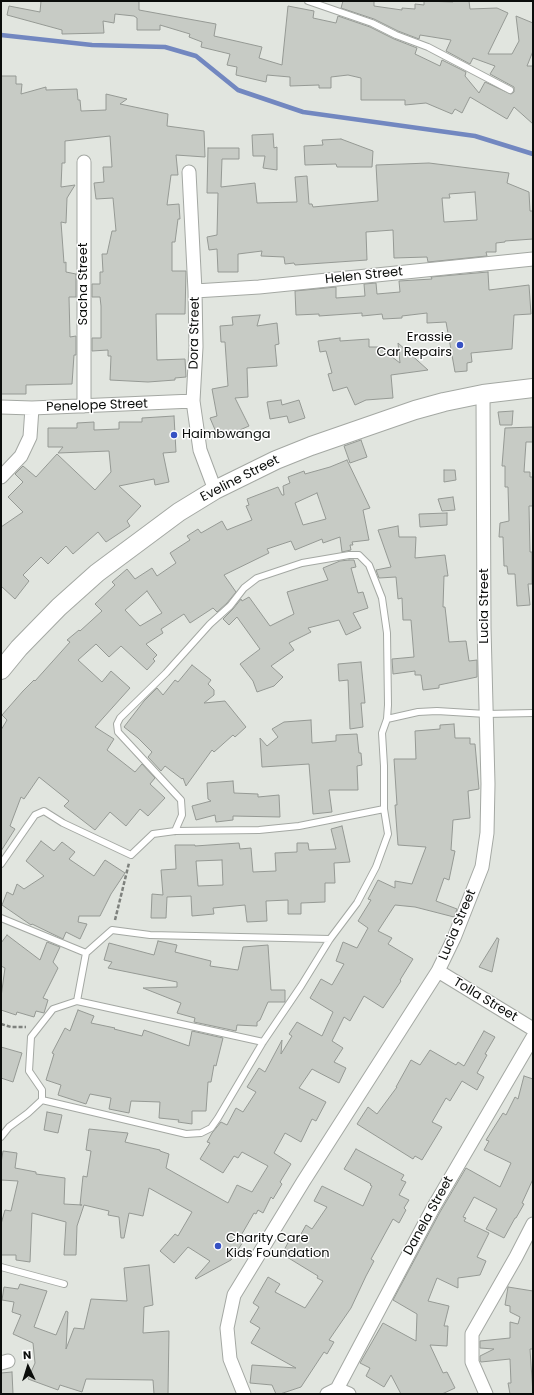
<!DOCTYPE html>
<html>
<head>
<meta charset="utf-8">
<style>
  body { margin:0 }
  #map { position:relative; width:534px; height:1395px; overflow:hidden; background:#e1e5df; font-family:Poppins,sans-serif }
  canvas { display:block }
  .frame { position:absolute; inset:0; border:2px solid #0b0d0b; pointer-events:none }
  .north { position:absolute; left:8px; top:1347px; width:40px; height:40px; -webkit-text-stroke:3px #fff; paint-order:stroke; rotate:356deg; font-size:11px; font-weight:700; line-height:16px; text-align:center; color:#0b0d0b }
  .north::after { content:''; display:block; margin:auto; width:14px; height:18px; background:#0b0d0b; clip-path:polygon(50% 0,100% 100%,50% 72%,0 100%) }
</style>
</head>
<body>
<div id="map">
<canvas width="534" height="1395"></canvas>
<div class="frame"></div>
<div class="north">N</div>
</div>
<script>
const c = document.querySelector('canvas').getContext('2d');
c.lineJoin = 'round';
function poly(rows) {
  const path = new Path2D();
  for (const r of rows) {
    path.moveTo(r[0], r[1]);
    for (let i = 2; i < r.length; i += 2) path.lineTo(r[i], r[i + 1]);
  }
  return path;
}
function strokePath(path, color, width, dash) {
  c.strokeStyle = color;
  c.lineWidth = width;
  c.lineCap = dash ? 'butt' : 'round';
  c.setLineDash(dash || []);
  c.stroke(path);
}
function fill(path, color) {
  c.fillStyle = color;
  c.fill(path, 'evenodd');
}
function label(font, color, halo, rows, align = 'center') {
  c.font = font + ' Poppins,sans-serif';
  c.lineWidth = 3;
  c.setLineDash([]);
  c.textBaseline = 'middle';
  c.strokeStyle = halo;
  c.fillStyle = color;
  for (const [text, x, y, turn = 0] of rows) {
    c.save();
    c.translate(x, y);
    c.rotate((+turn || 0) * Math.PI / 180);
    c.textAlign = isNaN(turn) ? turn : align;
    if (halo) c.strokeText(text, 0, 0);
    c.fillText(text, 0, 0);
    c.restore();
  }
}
strokePath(poly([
  [1,35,92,45,165,47,196,56,238,90,303,112,475,136,533,154]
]), '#7287c0', 4.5);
const building = poly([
  [41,1,139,1,139,10,216,24,214,36,262,47,259,58,282,65,288,6,314,11,313,18,336,23,338,16,370,27,394,39,417,48,415,54,440,66,442,60,466,72,465,76,479,93,485,82,511,94,514,92,514,87,490,74,495,66,473,58,470,64,446,51,451,40,420,35,419,39,398,31,374,19,341,8,343,1,374,1,374,6,402,10,402,8,415,9,415,4,424,5,424,1,453,2,453,1,469,1,470,9,497,8,508,13,488,54,512,54,519,41,516,16,533,23,533,51,527,66,533,66,533,124,514,107,507,119,470,97,462,113,455,109,452,114,426,103,405,105,405,100,361,100,361,78,348,75,331,77,331,88,319,88,319,85,290,86,290,77,267,75,266,82,236,75,237,67,227,65,230,54,201,47,202,42,189,37,190,34,160,25,160,30,137,30,137,18,134,16,115,14,114,23,103,21,104,33,62,34,62,30,7,15,9,6,40,12,41,1],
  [1,76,16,76,16,84,22,84,21,94,46,87,46,90,77,89,78,100,80,100,81,111,106,110,106,94,127,99,120,104,168,114,167,126,204,131,205,157,176,155,178,175,171,175,167,205,179,204,180,219,178,219,175,242,172,242,172,271,186,271,185,314,156,314,157,360,185,359,186,377,175,378,175,380,148,382,110,380,111,356,108,356,108,350,92,351,92,338,101,338,101,306,100,297,92,297,92,284,100,284,100,272,103,272,102,254,107,254,112,231,116,231,113,198,96,199,94,183,104,182,103,167,112,167,110,136,65,141,65,163,62,163,61,187,75,185,67,198,66,223,61,222,64,263,66,262,66,272,76,274,76,297,69,297,70,337,76,336,76,355,74,355,72,384,26,385,26,394,1,394,1,76],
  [273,134,274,148,277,147,277,170,263,168,265,156,253,156,252,135,273,134],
  [341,139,373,151,372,167,337,167,336,164,305,165,304,146,323,145,322,140,341,139],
  [208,148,239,148,239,159,222,159,221,187,255,183,257,203,297,202,295,177,307,176,309,204,312,204,313,207,378,201,376,165,429,163,509,173,507,183,529,192,530,211,533,211,533,239,505,241,505,242,496,243,496,252,486,252,487,256,428,262,427,257,394,258,393,230,366,232,367,260,295,265,294,263,285,264,284,257,261,256,262,251,238,254,238,272,218,272,217,249,209,250,207,237,217,235,218,193,207,193,208,148],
  [475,192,477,220,444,222,442,198,450,198,449,194,475,192],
  [488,272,489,290,529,285,531,314,514,315,512,349,471,353,472,362,467,363,467,371,455,372,446,322,427,323,427,313,402,316,402,318,383,319,382,314,362,316,362,313,319,316,319,314,296,315,295,291,336,287,336,298,365,296,364,284,376,283,377,294,400,292,399,281,432,279,431,277,488,272],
  [260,315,257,326,277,323,279,344,275,345,277,366,247,368,248,397,235,398,249,426,219,439,210,418,217,416,212,389,228,386,225,342,221,342,220,326,233,325,232,317,260,315],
  [340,338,340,341,369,339,369,347,379,347,400,363,398,343,428,370,391,375,393,398,366,400,355,405,347,387,333,391,328,374,332,373,326,351,320,352,318,341,340,338],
  [281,400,282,405,299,400,305,418,289,423,287,416,270,419,267,402,281,400],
  [513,411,512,425,500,425,498,412,513,411],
  [174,416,176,452,163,453,169,482,155,485,154,479,119,486,141,506,127,521,130,526,106,542,98,532,73,554,66,546,48,564,41,557,23,575,29,581,15,599,1,586,1,527,23,512,8,497,23,482,15,474,23,466,36,477,57,454,95,490,111,472,109,451,58,453,63,447,48,447,48,428,77,428,77,423,94,422,94,430,119,429,119,422,142,422,142,418,174,416],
  [533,427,533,442,526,442,524,472,530,472,530,477,533,477,533,506,529,506,530,552,532,552,532,584,528,584,530,605,517,606,515,574,508,574,507,566,504,566,503,537,499,537,500,523,509,521,508,487,505,487,505,466,502,466,505,428,533,427],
  [361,440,367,457,350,463,344,446,361,440],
  [347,460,370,508,363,510,369,540,352,542,353,545,350,545,351,550,342,552,340,537,323,543,322,539,295,550,291,541,267,549,269,553,224,575,236,592,227,603,217,612,213,608,190,623,184,614,161,629,163,633,146,644,157,655,153,659,155,661,147,670,121,646,109,657,96,644,78,660,102,682,111,671,130,688,95,727,114,739,107,750,135,772,142,764,155,778,150,784,165,798,148,816,140,809,126,826,110,812,95,830,64,806,69,801,39,777,24,799,21,797,10,826,15,829,1,851,1,730,7,720,2,715,23,691,34,680,35,681,70,642,67,640,79,630,80,631,102,611,95,604,115,585,112,582,127,569,135,579,152,568,157,576,176,563,170,553,190,540,187,536,198,529,201,533,222,521,227,530,252,520,246,506,249,505,247,499,278,487,282,495,284,495,283,486,290,483,288,477,304,471,305,474,330,467,347,460],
  [317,493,326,519,303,525,295,503,317,493],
  [147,591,162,613,140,626,125,610,147,591],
  [444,470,455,470,456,480,444,482,444,470],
  [453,497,455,510,442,511,438,499,453,497],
  [447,513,447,525,420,527,419,514,447,513],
  [398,526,399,537,416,537,415,558,445,555,448,576,444,576,443,607,445,607,449,642,466,641,469,661,477,660,477,677,439,685,439,688,423,690,421,675,415,675,415,671,393,674,392,659,414,657,411,620,403,620,402,598,398,599,396,577,379,578,376,570,391,567,378,530,398,526],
  [349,560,354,560,356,567,351,568,358,593,363,592,368,608,353,613,361,628,346,635,339,620,308,628,311,632,289,643,294,650,271,666,283,677,274,686,257,692,253,681,240,664,260,649,237,617,229,625,223,619,233,609,241,599,242,601,249,597,270,626,294,614,287,592,328,580,323,568,340,561,349,560],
  [361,662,365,703,361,703,363,727,350,729,348,680,339,681,338,664,361,662],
  [192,665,211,680,208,684,214,690,214,695,204,703,225,701,246,727,235,737,233,735,214,752,212,750,186,786,183,778,182,779,165,766,161,771,148,757,152,752,138,738,124,727,144,701,157,688,163,695,175,680,178,682,192,665],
  [311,720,312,743,336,741,336,735,357,734,359,753,361,753,362,765,357,766,358,790,329,790,332,812,313,814,309,764,262,767,260,738,267,746,278,737,272,729,284,722,311,720],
  [454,724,455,738,470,738,470,744,475,744,479,789,468,791,470,818,453,820,451,850,455,851,449,880,444,878,436,901,457,909,454,917,415,907,395,905,378,931,392,938,388,944,413,959,400,980,401,981,383,1008,364,996,350,1021,344,1017,332,1041,343,1048,334,1062,346,1068,339,1083,312,1069,299,1088,326,1102,316,1121,312,1119,301,1142,285,1133,274,1153,291,1164,280,1182,282,1184,273,1199,271,1197,263,1213,258,1210,256,1214,254,1213,239,1239,243,1242,231,1260,196,1279,195,1278,210,1261,188,1247,174,1263,160,1251,175,1234,178,1236,192,1212,149,1188,143,1216,129,1213,124,1238,121,1238,119,1217,108,1215,109,1211,84,1205,77,1226,76,1255,64,1255,66,1222,32,1213,30,1262,16,1260,16,1255,1,1255,1,1224,5,1210,11,1211,18,1181,1,1180,1,1163,3,1151,17,1153,15,1168,36,1172,36,1174,65,1178,64,1204,82,1205,80,1205,83,1176,87,1177,91,1151,86,1150,89,1129,128,1133,125,1142,160,1150,160,1151,169,1154,166,1168,228,1203,237,1185,252,1192,268,1166,242,1152,238,1158,234,1156,223,1173,200,1159,210,1143,207,1142,212,1133,221,1122,227,1125,236,1108,243,1112,256,1092,247,1087,259,1068,265,1072,282,1040,281,1054,292,1036,289,1034,297,1022,322,1036,333,1012,310,998,321,979,332,985,344,964,336,961,343,942,357,948,368,928,358,921,371,900,368,899,378,880,395,888,395,881,412,884,426,847,398,845,395,805,397,805,394,759,416,759,415,731,440,729,440,725,454,724],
  [233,781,234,793,258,794,258,797,279,795,280,817,233,816,233,820,216,822,215,815,196,820,192,806,211,801,208,799,207,783,233,781],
  [342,826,350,862,334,863,335,883,325,883,325,902,301,903,301,914,288,914,288,900,266,901,267,921,247,922,245,905,213,908,214,914,192,916,191,896,167,897,166,918,151,918,152,894,163,895,161,870,176,869,175,845,195,845,195,846,239,843,240,849,251,848,253,872,276,871,275,853,297,852,297,843,308,843,309,850,336,849,331,829,342,826],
  [222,860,223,885,198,886,196,861,222,860],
  [41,841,54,851,62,842,75,852,69,859,94,876,105,860,125,873,111,894,100,916,79,916,78,922,87,924,80,939,66,932,63,939,32,924,31,925,2,905,7,892,13,895,17,884,24,889,44,876,26,861,41,841],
  [7,935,40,960,47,942,60,947,53,962,58,968,43,998,48,1000,44,1013,36,1011,34,1017,17,1012,16,1015,1,1010,1,997,5,968,1,966,1,943,7,935],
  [497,938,499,939,492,972,479,967,497,938],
  [158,941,177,945,175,952,211,961,210,966,238,970,243,947,268,945,271,990,285,990,285,1002,268,1002,260,1020,257,1022,257,1026,237,1025,236,1031,194,1022,195,1018,177,1013,181,1003,143,988,177,987,177,982,108,968,112,962,104,960,109,943,154,955,158,941],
  [78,1010,94,1016,91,1023,115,1028,114,1029,142,1036,144,1030,189,1046,192,1031,223,1038,216,1066,214,1065,211,1082,208,1082,206,1111,192,1111,192,1124,178,1122,179,1120,159,1118,160,1102,131,1101,129,1113,109,1109,111,1098,90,1094,86,1104,58,1095,61,1085,46,1080,54,1054,52,1053,65,1028,70,1031,78,1010],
  [484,1031,495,1037,485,1054,487,1055,477,1073,484,1077,477,1090,462,1081,450,1101,446,1098,432,1122,442,1127,422,1160,415,1156,413,1159,357,1124,368,1107,377,1114,397,1087,396,1087,411,1060,420,1065,430,1050,456,1065,458,1062,464,1066,484,1031],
  [1,1047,22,1053,13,1082,1,1078,1,1047],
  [524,1076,533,1079,533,1179,522,1203,524,1204,516,1218,515,1218,504,1238,486,1229,497,1209,474,1197,463,1217,466,1218,464,1221,489,1233,477,1257,486,1261,480,1275,458,1278,458,1288,437,1278,428,1301,449,1306,444,1326,448,1326,447,1346,430,1345,443,1373,447,1372,455,1388,442,1394,401,1394,391,1375,384,1387,366,1376,370,1368,360,1363,383,1323,416,1341,417,1314,393,1300,440,1212,466,1168,500,1187,511,1163,484,1150,489,1141,486,1140,503,1113,506,1115,515,1097,518,1099,524,1076],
  [47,1112,62,1115,58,1133,44,1130,47,1112],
  [356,1149,404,1175,401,1180,406,1182,399,1195,409,1200,404,1208,406,1210,399,1223,393,1219,381,1241,371,1259,374,1261,366,1276,351,1308,329,1340,334,1342,327,1354,324,1352,301,1387,280,1394,276,1394,272,1385,250,1383,252,1365,296,1368,251,1343,260,1328,250,1322,259,1307,253,1303,268,1277,280,1284,275,1292,305,1308,323,1281,317,1278,318,1276,282,1254,290,1239,296,1243,306,1225,312,1229,327,1207,314,1201,322,1186,363,1206,372,1186,370,1185,371,1184,344,1169,356,1149],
  [149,1265,153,1305,144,1307,143,1333,169,1331,168,1394,154,1394,153,1380,86,1379,82,1392,60,1385,58,1390,28,1379,35,1363,33,1343,13,1334,21,1315,12,1312,14,1302,2,1300,4,1287,18,1289,20,1284,47,1291,34,1327,56,1335,66,1311,68,1312,66,1349,74,1328,84,1329,91,1299,127,1301,124,1268,149,1265],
  [508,1287,533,1291,533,1349,530,1349,533,1394,510,1394,508,1383,511,1383,510,1359,481,1362,480,1360,480,1356,494,1349,480,1348,480,1341,510,1338,510,1322,518,1324,520,1317,510,1312,510,1306,505,1305,508,1287],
  [12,1372,13,1394,1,1394,1,1373,12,1372]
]);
fill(building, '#c7cbc5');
strokePath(building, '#959994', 1);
const lane = poly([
  [308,1,372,23,396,35,428,47,510,90],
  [175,831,182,815,181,800,118,732,117,724,120,718,166,673,210,624,230,606,244,588,257,578,302,563,349,555,359,555,369,565,382,598,387,633,388,705,387,719],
  [1,864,35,815,44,811,63,823,131,855,153,834,175,831,259,830,299,826,384,809],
  [1,918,86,953],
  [77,1001,263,1042],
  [42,1100,186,1134,201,1133,211,1128,218,1118,263,1042,301,986,330,939,357,903,376,867,388,834,384,809,384,766,382,733,387,719,418,712,437,711,486,714,533,713],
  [1,1137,9,1127,28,1113,42,1100,42,1090,29,1071,31,1037,53,1009,77,1001,86,953,112,930,150,935,330,939],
  [1,1267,64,1284]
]);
const street = poly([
  [84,162,84,406],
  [189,172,195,291,196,347,193,401,200,450,215,490],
  [195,291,259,287,533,259],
  [1,407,32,408,193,401],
  [1,477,21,456,30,437,32,408],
  [438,971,533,1029],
  [1,1363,8,1361],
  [337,1389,349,1394],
  [244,1394,230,1359,227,1328,234,1295,303,1182,438,971,454,938,482,867,487,833,488,784,484,628,483,394],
  [327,1394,337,1389,433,1208,533,1037],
  [486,1394,472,1362,472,1334,516,1257,533,1224]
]);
const secondary = poly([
  [1,670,19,648,59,607,97,573,179,512,215,490,276,460,311,446,415,410,444,402,483,394,533,388]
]);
strokePath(lane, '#a4a8a3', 8);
strokePath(street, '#a4a8a3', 15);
strokePath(secondary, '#a4a8a3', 20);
strokePath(poly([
  [115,920,129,863],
  [1,1024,11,1027,26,1027]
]), '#7e817d', 2.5, [4, 2]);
strokePath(lane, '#fff', 6);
strokePath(street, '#fff', 13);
strokePath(secondary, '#fff', 18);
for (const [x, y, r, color] of [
  [460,345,4,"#3651c3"],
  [174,435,4,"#3651c3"],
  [218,1246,4,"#3651c3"]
]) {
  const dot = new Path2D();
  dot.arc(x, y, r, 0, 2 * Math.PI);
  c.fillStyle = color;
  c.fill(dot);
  strokePath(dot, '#fff', 1.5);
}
label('13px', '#0b0d0b', '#fff', [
  ["Helen Street",364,276,-6],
  ["Sacha Street",84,284,-90],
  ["Dora Street",195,333,-89],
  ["Penelope Street",97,406,-2],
  ["Eveline Street",240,479,-27],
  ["Lucia Street",485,606,-90],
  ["Lucia Street",458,925,-67],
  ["Tolla Street",485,1000,31],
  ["Danela Street",429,1216,-61]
]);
label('13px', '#0b0d0b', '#fff', [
  ["Erassie",452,338,"right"],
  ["Car Repairs",452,353,"right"],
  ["Haimbwanga",182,435],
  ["Charity Care",226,1239],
  ["Kids Foundation",226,1254]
], 'left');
</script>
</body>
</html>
